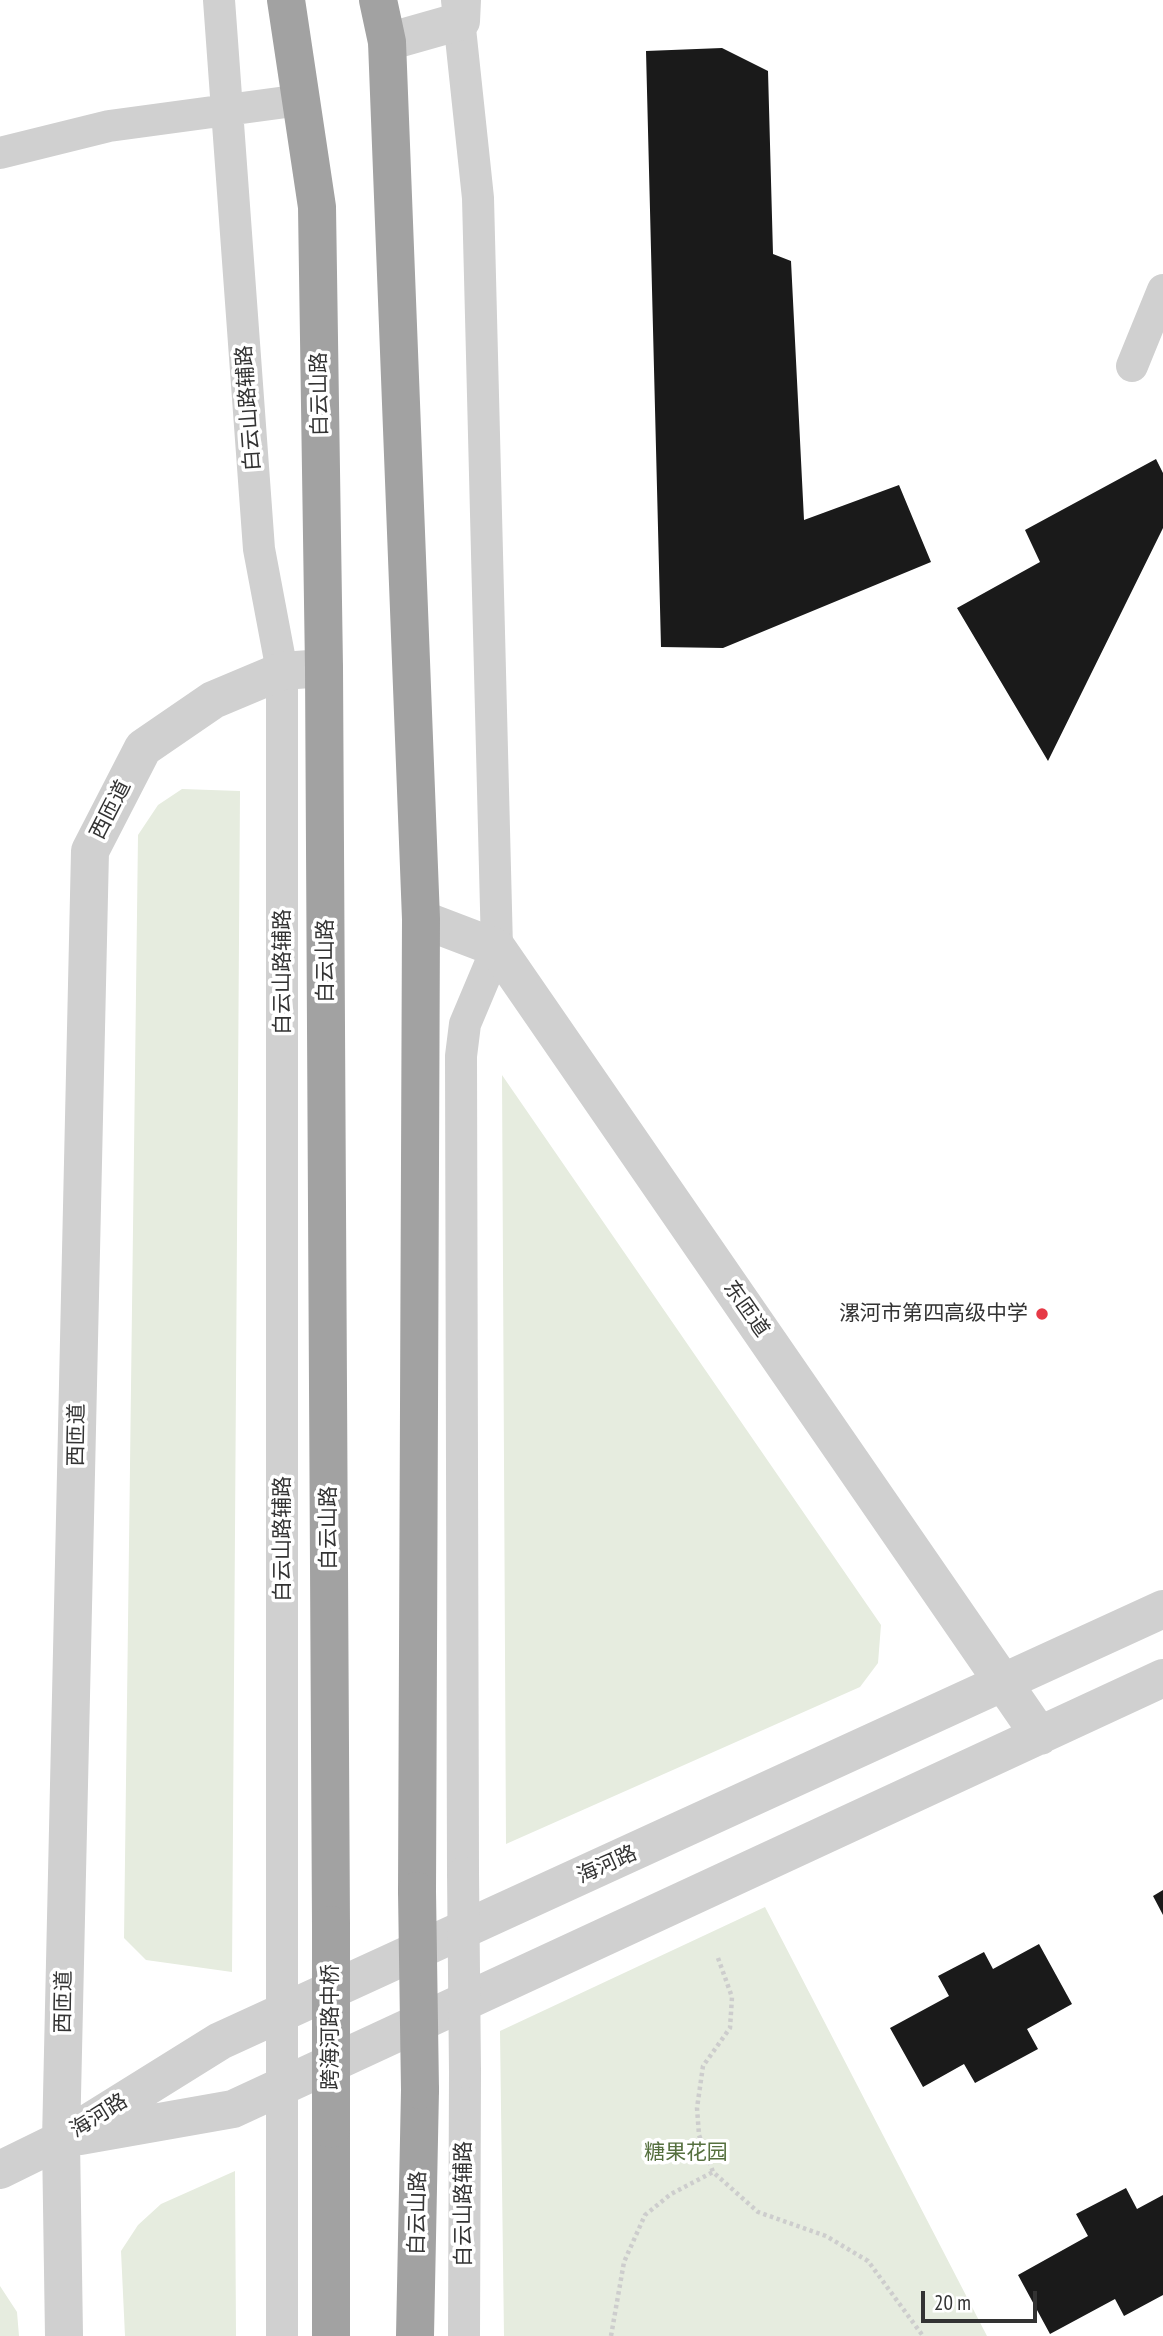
<!DOCTYPE html>
<html>
<head>
<meta charset="utf-8">
<style>
  body { margin:0 }
  #map { position:relative; width:1163px; height:2336px; overflow:hidden; background:#fff; font-family:"PT Sans Narrow",sans-serif }
  canvas { display:block }
  .scale { position:absolute; left:921px; top:2291px; width:116px; height:32px; box-sizing:border-box; border:4px solid #333; border-top:0; padding-left:9px; font-size:21px; line-height:24px; white-space:nowrap; color:#333; -webkit-text-stroke:5px #fff; paint-order:stroke }
</style>
</head>
<body>
<div id="map">
<canvas width="1163" height="2336"></canvas>
<div class="scale">20 m</div>
</div>
<script>
const c = document.querySelector('canvas').getContext('2d');
c.lineJoin = 'round';
function fill(path, color) {
  c.fillStyle = color;
  c.fill(path, 'evenodd');
}
function poly(rows) {
  const path = new Path2D();
  for (const r of rows) {
    path.moveTo(r[0], r[1]);
    for (let i = 2; i < r.length; i += 2) path.lineTo(r[i], r[i + 1]);
  }
  return path;
}
function strokePath(path, color, width, dash) {
  c.strokeStyle = color;
  c.lineWidth = width;
  c.lineCap = dash ? 'butt' : 'round';
  c.setLineDash(dash || []);
  c.stroke(path);
}
function label(font, color, halo, rows, align = 'center') {
  c.font = font + ' "PT Sans Narrow","Noto Sans SC",sans-serif';
  c.lineWidth = 7;
  c.setLineDash([]);
  c.textBaseline = 'middle';
  c.strokeStyle = halo;
  c.fillStyle = color;
  for (const [text, x, y, turn = 0] of rows) {
    c.save();
    c.translate(x, y);
    c.rotate((+turn || 0) * Math.PI / 180);
    c.textAlign = isNaN(turn) ? turn : align;
    if (halo) c.strokeText(text, 0, 0);
    c.fillText(text, 0, 0);
    c.restore();
  }
}
fill(poly([
  [182,789,240,791,232,1972,146,1960,124,1938,138,835,158,805],
  [502,1075,881,1625,878,1663,860,1687,506,1844],
  [765,1907,987,2336,504,2336,500,2031],
  [235,2171,236,2336,125,2336,121,2251,138,2225,161,2204],
  [0,2286,17,2312,19,2336,0,2336]
]), '#e6ecdf');
fill(poly([
  [722,48,768,71,773,254,791,261,804,520,899,485,931,562,723,648,661,647,646,51],
  [1156,459,1163,473,1163,528,1048,761,957,608,1040,562,1025,530],
  [1163,1890,1163,1915,1153,1896],
  [1039,1944,1072,2004,1027,2029,1038,2049,975,2083,964,2064,923,2087,890,2028,949,1996,938,1976,984,1952,993,1969],
  [1126,2188,1137,2209,1163,2195,1163,2295,1124,2316,1115,2299,1050,2334,1018,2275,1088,2236,1076,2214]
]), '#1a1a1a');
strokePath(poly([
  [718,1958,732,1997,730,2028,703,2066,697,2108,699,2135,713,2172,758,2212,826,2236,868,2261,923,2336],
  [611,2336,624,2262,645,2215,671,2194,713,2172]
]), '#cdcdcd', 4.5, [3.5, 3.5]);
strokePath(poly([
  [219,0,259,549,282,671,282,1948],
  [457,0,478,198,497,948,465,1024,461,1056,463,1873],
  [0,153,109,126,301,100],
  [1132,366,1163,290],
  [282,2336,282,2147],
  [464,2336,465,2072]
]), '#d0d0d0', 32);
strokePath(poly([
  [387,42,461,21,462,0],
  [421,919,497,948,1040,1736],
  [80,2136,233,2109,1163,1678],
  [0,2170,61,2140,220,2041,1163,1609],
  [64,2336,61,2140,90,851,143,748,213,700,282,671,324,668]
]), '#d0d0d0', 38);
strokePath(poly([
  [286,0,317,207,324,668,331,1925],
  [378,0,387,42,421,919,417,1891],
  [331,2129,331,2336],
  [415,2336,420,2090]
]), '#a2a2a2', 38);
strokePath(poly([
  [463,1873,465,2072],
  [282,2147,282,1948]
]), '#d0d0d0', 32);
strokePath(poly([
  [417,1891,420,2090],
  [331,2129,331,1925]
]), '#a2a2a2', 38);
for (const [x, y, r, color] of [
  [1042,1314,7,"#e63946"]
]) {
  const dot = new Path2D();
  dot.arc(x, y, r, 0, 2 * Math.PI);
  c.fillStyle = color;
  c.fill(dot);
  strokePath(dot, '#fff', 2.5);
}
label('21px', '#333', '#fff', [
  ["白云山路",320,394,-91],
  ["白云山路辅路",249,408,-94],
  ["西匝道",111,810,-63],
  ["白云山路",326,961,-90],
  ["白云山路辅路",283,972,-90],
  ["东匝道",746,1309,55],
  ["西匝道",77,1435,-89],
  ["白云山路",329,1528,-90],
  ["白云山路辅路",283,1539,-90],
  ["海河路",607,1865,-24],
  ["西匝道",64,2002,-89],
  ["跨海河路中桥",331,2027,-90],
  ["海河路",99,2116,-32],
  ["白云山路辅路",464,2204,-90],
  ["白云山路",418,2213,-89]
]);
label('21px', '#333', '#fff', [
  ["漯河市第四高级中学",1028,1314]
], 'right');
label('21px', '#56703f', '#fff', [
  ["糖果花园",686,2153]
]);
</script>
</body>
</html>
